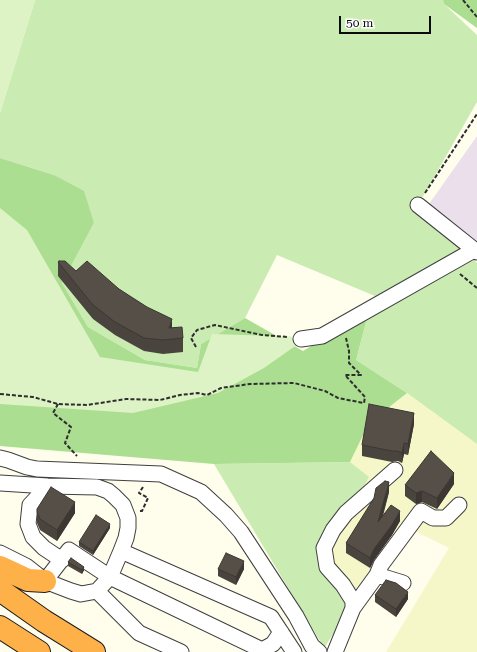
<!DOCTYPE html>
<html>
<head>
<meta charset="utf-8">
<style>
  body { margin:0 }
  #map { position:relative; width:477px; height:652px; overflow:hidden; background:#fffdeb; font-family:"Roboto Serif",serif }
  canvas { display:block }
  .scale { position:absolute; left:339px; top:16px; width:92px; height:18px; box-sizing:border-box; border:2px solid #0c0c0c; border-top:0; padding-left:5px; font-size:12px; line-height:14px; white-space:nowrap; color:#0c0c0c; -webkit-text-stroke:3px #fff; paint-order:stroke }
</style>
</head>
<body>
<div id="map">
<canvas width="477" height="652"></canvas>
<div class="scale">50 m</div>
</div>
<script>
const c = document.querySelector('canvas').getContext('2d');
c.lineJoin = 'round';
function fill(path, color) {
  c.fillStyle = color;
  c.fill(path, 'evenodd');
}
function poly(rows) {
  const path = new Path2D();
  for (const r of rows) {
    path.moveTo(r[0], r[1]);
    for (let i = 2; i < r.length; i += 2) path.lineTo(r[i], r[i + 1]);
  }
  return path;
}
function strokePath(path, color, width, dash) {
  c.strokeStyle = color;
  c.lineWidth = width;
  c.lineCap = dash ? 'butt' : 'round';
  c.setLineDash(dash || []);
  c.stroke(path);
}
fill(poly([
  [477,136,477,241,429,204]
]), '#ecdfec');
fill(poly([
  [407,393,477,444,477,652,386,652,449,548,409,528,360,593,328,554,368,477,350,462,369,423]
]), '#f6f7c9');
fill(poly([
  [35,0,443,0,444,4,477,35,477,102,418,205,477,263,477,444,407,393,356,360,369,311,375,296,277,255,245,318,201,344,197,368,145,360,88,327,62,283,94,223,54,175,0,158,0,113],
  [350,462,369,477,328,554,360,593,324,648,214,464]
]), '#caecb2');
fill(poly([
  [443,0,477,0,477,28,444,4],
  [0,158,54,175,84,191,94,223,62,283,88,327,145,360,197,368,201,344,245,318,303,351,369,311,356,360,407,393,369,423,350,462,214,464,0,446]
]), '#abde90');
fill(poly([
  [0,0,35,0,0,113],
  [0,208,27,230,100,357,198,372,212,334,308,337,264,368,218,393,133,413,0,404]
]), '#def3c5');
const minor = poly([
  [418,205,477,252],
  [301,339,322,336,474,250],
  [0,458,8,460,27,467,37,469,161,474,201,492,226,515,241,532,296,616,312,646,319,652],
  [0,483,48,486,97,487,108,491,114,496,123,505,128,518,128,528,126,538,121,551],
  [48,486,30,505,28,524,33,537,44,548,62,560],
  [0,553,26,566,45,581,71,591,81,594,97,591,110,577,121,551,271,617,294,652],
  [377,575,403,583],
  [45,581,69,550,110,577,262,650,273,644,281,632],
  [97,591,139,633,181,652],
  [353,608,377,575,381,565,421,511,433,518,446,518,459,505],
  [335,652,353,608,353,601,343,585,327,567,324,548,333,530,346,513,395,470]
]);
const highway = poly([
  [0,567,28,580,45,581],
  [0,590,44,621,94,652],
  [0,627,39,652]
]);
strokePath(minor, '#3f3f3f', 17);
strokePath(highway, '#1d1d1d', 24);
strokePath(poly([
  [463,0,477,17],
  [425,193,477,114],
  [460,274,477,288],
  [196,347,191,338,197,330,215,325,262,335,288,337],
  [0,394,33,397,58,404,87,405,126,399,160,400,180,395,198,393,207,395,221,388,250,384,294,383,325,391,338,398,364,403,365,397,345,375,361,375,349,363,349,351,346,338],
  [58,404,53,413,71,427,65,443,77,456],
  [140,511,142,511,148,498,139,493,143,487]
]), '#2e2e2e', 2, [4, 2]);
strokePath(minor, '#fff', 15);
strokePath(highway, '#ffb149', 22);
fill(poly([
  [58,262,76,271,119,289,172,328,183,338,183,352,163,354,144,351,115,335,93,319,58,276],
  [414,424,408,455,404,454,402,463,398,461,392,462,362,456,362,445],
  [454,484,437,509,422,502,416,504,405,496,405,485],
  [389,492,383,516,400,521,392,535,374,560,370,568,346,553,346,543],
  [37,512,75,513,57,541,40,530,37,523],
  [110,528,93,555,79,546,79,542],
  [68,562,84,570,82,574,68,566],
  [218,569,244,569,236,585,218,576],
  [375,595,408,599,396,617,375,602]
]), '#4a443e');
fill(poly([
  [172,319,172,333,169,328],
  [414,413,414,424,408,455,408,444],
  [404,443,404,454,402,463,402,453],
  [454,473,454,484,437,509,437,498],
  [389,482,389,492,378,532,378,522],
  [422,491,422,502,416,504,416,493],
  [75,502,75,513,57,541,57,530],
  [400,511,400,521,392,535,374,560,370,568,370,558,374,549],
  [110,524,110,528,93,555,93,551],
  [244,561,244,569,236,585,236,577],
  [84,567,84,570,82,574,82,570],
  [408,592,408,599,396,617,396,609]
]), '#3c3732');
const building = poly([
  [59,261,65,261,76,271,87,261,119,289,147,307,172,319,169,328,182,327,183,338,163,340,144,338,115,322,93,305,58,262,59,261],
  [369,404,414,413,408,444,404,443,402,453,398,451,392,451,362,445,369,404],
  [431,451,454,473,437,498,422,491,416,493,405,485,431,451],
  [385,481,389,482,378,522,391,505,400,511,392,525,374,549,370,558,346,543,374,498,376,488,385,481],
  [51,487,75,502,57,530,40,519,37,512,37,509,51,487],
  [96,515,110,524,93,551,79,542,96,515],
  [226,553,244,561,236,577,218,569,226,553],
  [71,558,84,567,82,570,68,562,71,558],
  [386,580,396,583,408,592,396,609,375,595,386,580]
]);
fill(building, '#564f48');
strokePath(building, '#3c3732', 1);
</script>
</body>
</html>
